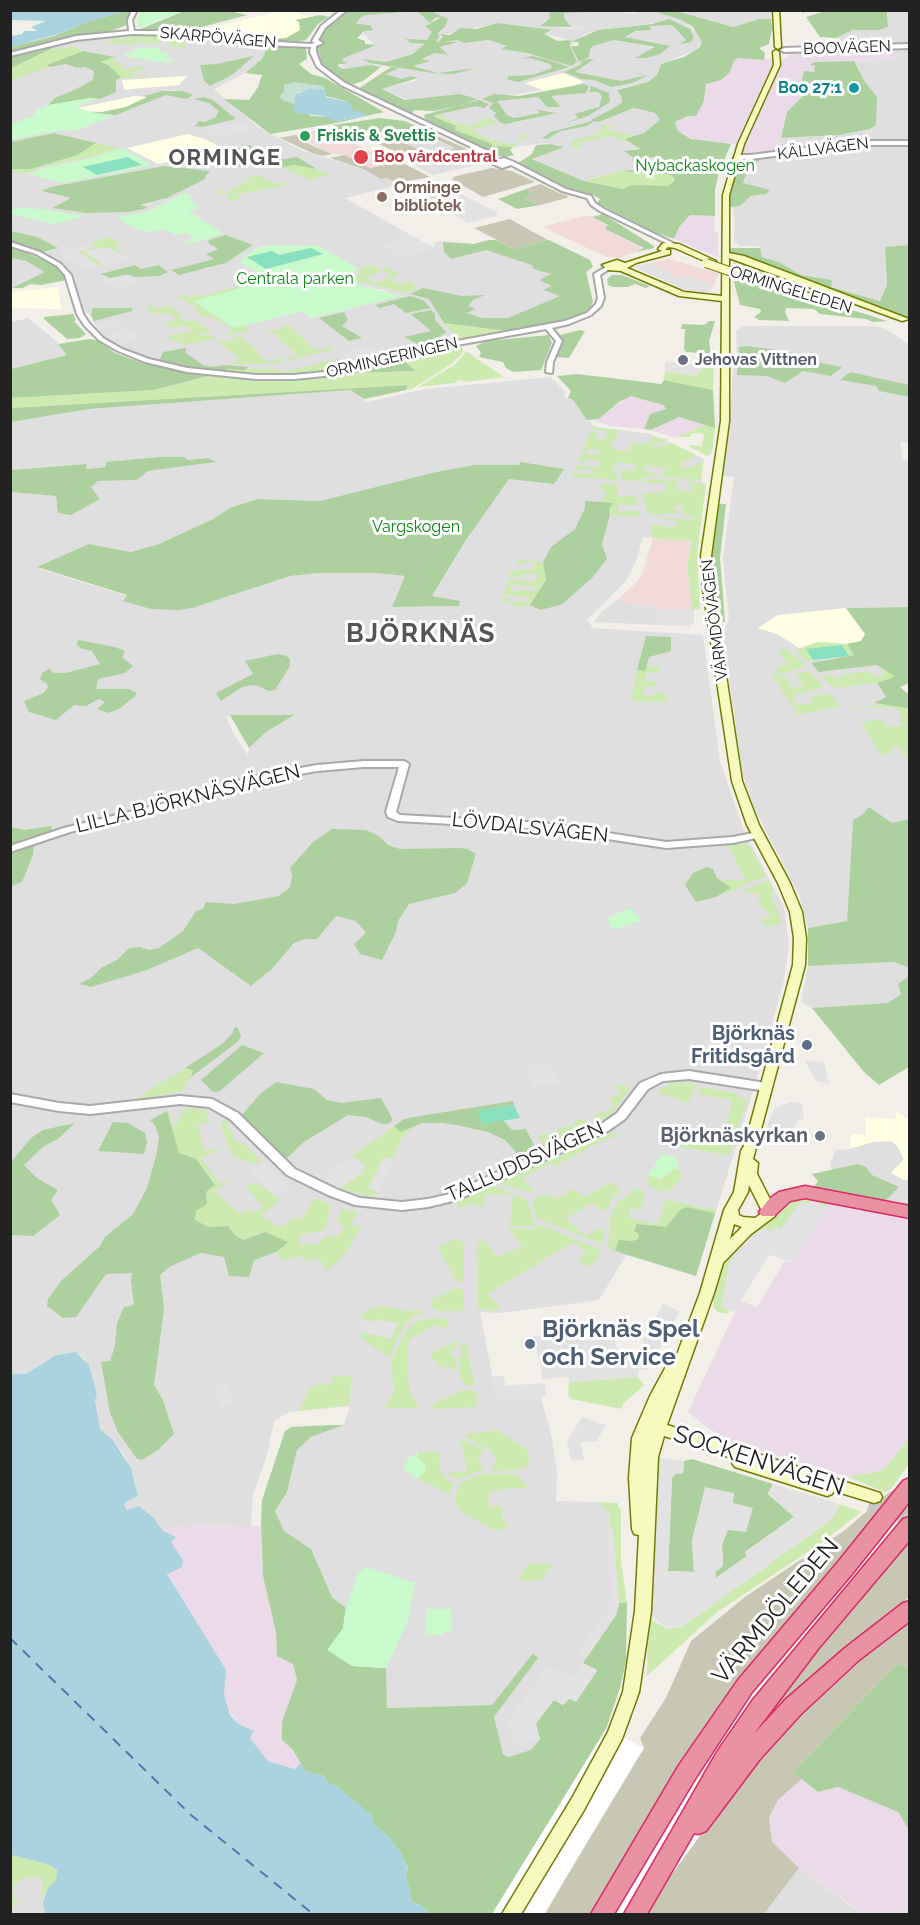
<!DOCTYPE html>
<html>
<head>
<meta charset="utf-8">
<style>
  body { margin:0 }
  #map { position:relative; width:920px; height:1925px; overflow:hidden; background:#f2efe9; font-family:Raleway,sans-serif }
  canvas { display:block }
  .frame { position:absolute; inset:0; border:12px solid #222; pointer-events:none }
</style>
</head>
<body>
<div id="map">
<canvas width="920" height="1925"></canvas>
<div class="frame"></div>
</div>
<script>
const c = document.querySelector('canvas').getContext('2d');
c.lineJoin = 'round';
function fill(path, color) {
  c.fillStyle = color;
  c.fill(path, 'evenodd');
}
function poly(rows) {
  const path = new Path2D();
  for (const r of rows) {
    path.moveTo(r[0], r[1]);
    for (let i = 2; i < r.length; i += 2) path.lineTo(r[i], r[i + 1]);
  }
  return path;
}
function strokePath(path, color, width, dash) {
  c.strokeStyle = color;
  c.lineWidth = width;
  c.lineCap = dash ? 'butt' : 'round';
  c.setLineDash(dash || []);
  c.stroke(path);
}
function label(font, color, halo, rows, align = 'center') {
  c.font = font + ' Raleway,sans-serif';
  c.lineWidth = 6;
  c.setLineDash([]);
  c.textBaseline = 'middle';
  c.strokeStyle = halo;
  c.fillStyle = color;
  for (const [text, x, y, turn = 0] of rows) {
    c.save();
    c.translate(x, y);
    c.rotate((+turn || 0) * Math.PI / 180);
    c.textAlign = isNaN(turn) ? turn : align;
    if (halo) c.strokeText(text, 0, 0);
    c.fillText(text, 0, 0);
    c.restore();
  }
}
fill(poly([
  [613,10,630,14,642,11,639,11,653,11,681,20,698,33,702,42,696,50,661,64,657,75,648,82,617,89,622,99,619,105,592,120,599,122,634,108,655,113,661,120,644,133,641,148,625,151,635,159,631,161,660,156,672,167,619,171,584,181,531,158,563,147,545,143,505,148,436,119,433,110,381,89,419,80,411,76,402,79,384,74,399,68,371,65,343,69,341,60,344,58,374,45,356,24,360,18,366,15,417,11,430,23,442,16,431,11,552,11,549,19,541,23,565,29,588,28,571,27,564,18,564,13],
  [498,23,553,31,545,34,571,40,570,46,575,61,503,49,508,46,489,40,464,43,457,40,444,42,441,35],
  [655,23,687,26,691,42,679,45,686,40,672,25,649,26,624,38,669,46,660,54,647,58,643,58,656,48,614,40,593,46,590,49,588,57,579,62,571,46,583,35,598,30],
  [432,24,445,27,438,33,437,42,458,42,440,47,445,55,435,53,411,66,433,73,370,63,363,59,386,62,413,54,424,45,410,43,427,40,432,32,426,26],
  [583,84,585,86,586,93,550,96,557,105,544,103,538,97,496,101,507,115,514,118,541,113,555,113,514,123,496,114,490,107,493,104,491,102,504,96],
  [677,11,769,11,771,19,759,19,733,27],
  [888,11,909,11,909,245,885,248,887,285,881,301,831,287,831,280,801,275,779,262,762,257,759,246,740,246,734,242,735,221,730,194,741,153,779,152,781,138,839,135,875,118,877,97,865,82,854,61,903,59,889,45,843,46,836,38,853,30,888,27],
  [120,34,169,34,270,46,262,59,245,73,214,89,259,128,303,151,363,169,381,179,387,178,404,184,345,198,434,248,434,243,441,241,474,244,489,240,496,240,514,249,549,240,590,260,593,267,586,272,593,302,589,309,574,318,539,327,438,344,359,367,306,374,274,375,190,368,130,352,105,340,88,313,85,313,70,271,42,252,11,241,11,169,21,169,95,143,54,133,11,142,11,58,93,37],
  [83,51,118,78,115,83,117,89,49,104,56,97,70,92,93,80,94,71,85,66,77,68,66,64,50,67],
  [173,90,188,92,166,95,116,115,102,112,154,93],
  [160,167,167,198,139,206,146,207,139,211,86,213,53,208,72,198,43,191,50,187],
  [226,235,252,246,226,263,206,269,172,270,215,259,207,254,217,250],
  [271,245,319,246,357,268,351,279,354,284,388,291,352,308,311,318,303,311,233,328,256,284,249,280,262,274,244,263,259,247],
  [427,135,456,149,456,152,467,149,476,154,484,158,485,163,433,175,410,163,413,161,409,159,420,156,405,140],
  [10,258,26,261,46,272,11,289],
  [28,318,56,341,68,355,11,369,11,322],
  [742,326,872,326,884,328,909,344,909,385,841,380,876,386,879,391,909,397,909,443,900,442,903,460,909,461,909,607,847,608,854,655,823,660,819,672,877,665,890,672,879,688,886,697,879,699,907,708,909,706,909,819,892,823,863,814,853,820,847,921,808,928,799,895,755,810,743,776,723,634,729,619,723,558,734,477,723,476,729,432,733,370,737,357,736,331],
  [550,377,566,392,563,396,573,400,587,420,596,427,651,434,704,459,701,480,704,483,692,541,643,537,636,561,626,581,587,620,593,628,703,635,720,761,744,831,784,907,789,945,784,979,762,1062,696,1276,626,1255,599,1300,502,1313,480,1312,497,1401,541,1398,552,1438,557,1473,556,1501,597,1502,609,1513,619,1603,540,1739,531,1750,508,1757,501,1751,494,1717,538,1658,533,1653,492,1705,387,1708,385,1668,345,1608,332,1597,311,1549,284,1531,275,1511,287,1492,297,1450,311,1437,344,1425,350,1406,289,1412,274,1421,267,1455,253,1495,251,1526,184,1525,163,1531,153,1517,139,1506,127,1510,124,1505,136,1490,135,1481,125,1456,113,1440,100,1429,95,1400,97,1395,85,1359,76,1352,56,1355,26,1374,11,1374,10,886,22,881,34,844,11,852,11,492,56,496,71,515,100,499,91,487,98,481,137,480,148,471,215,462,208,458,188,460,184,457,158,457,106,462,106,467,87,469,86,464,11,470,11,422,89,409,350,390,367,402,426,389],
  [474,465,519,465,479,520,432,596,460,601,459,606,393,607,406,576,376,573,318,573,290,576,179,610,123,600,127,596,38,568,89,544,131,552,159,544,211,520,232,507,258,499,320,501,436,472],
  [292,715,266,732,249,748,248,755,233,733,226,716],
  [617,600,658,608,657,625,594,622,601,612],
  [894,962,909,968,909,976,899,984,902,994,888,1003,812,1008,801,1002,808,966],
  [891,1141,897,1146,904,1159,892,1173,905,1180,909,1177,909,1206,883,1203,833,1173,830,1165,836,1149,845,1150,873,1142],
  [11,1855,48,1864,48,1888,43,1903,45,1914,11,1914],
  [799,1868,854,1908,864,1914,764,1914]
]), '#e0dfdf');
fill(poly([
  [317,130,334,130,332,132,367,150,400,162,370,168,345,155,329,153,295,135],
  [588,215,608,226,605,229,644,249,619,258,607,257,542,227],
  [669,259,719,273,711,291,703,293,691,292,633,267],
  [653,538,692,541,687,564,694,608,694,624,690,624,690,626,657,625,658,608,617,600,632,587,642,575]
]), '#f2dad9');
fill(poly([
  [892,48,904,59,814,62,811,65,815,66,814,72,804,72,802,79,805,94,787,112,779,152,752,156,741,153,742,145,699,142,678,131,675,122,688,116,704,101,706,84,721,80,734,61,738,58,787,59,789,53],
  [690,215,715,216,714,230,718,233,718,257,674,239,679,227],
  [631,395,663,405,666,410,650,414,644,429,610,426,596,421],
  [679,417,705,425,674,438,651,430],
  [831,1199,890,1212,909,1220,909,1437,884,1470,848,1477,731,1441,708,1428,688,1412,740,1301,757,1307,785,1261,792,1262],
  [184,1525,261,1526,263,1576,276,1633,277,1655,293,1664,297,1680,282,1721,282,1740,293,1750,300,1763,295,1769,268,1761,250,1738,253,1731,237,1723,227,1708,224,1695,224,1676,167,1573,171,1542,175,1538,163,1531],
  [803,1778,818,1792,838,1787,898,1812,909,1830,909,1914,864,1914,799,1868,772,1842,768,1817,778,1800]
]), '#ebdbe8');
fill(poly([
  [281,11,301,11,299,14,309,17,328,16,320,20,304,38,249,38,249,35,202,30],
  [563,73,584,82,562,89,544,91,525,83],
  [187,76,179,85,131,89,124,90,122,80],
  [134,96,148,97,126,107,102,112,86,111,78,108],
  [188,134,207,140,225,149,158,164,127,148],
  [58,287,61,309,11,308,11,292],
  [846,608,865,634,861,641,847,644,818,642,799,648,779,635,758,628,778,615],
  [896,1112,909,1120,909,1177,906,1181,891,1173,904,1159,897,1146,891,1141,873,1142,849,1149,851,1134,866,1135,865,1117,896,1119]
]), '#ffffe5');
fill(poly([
  [426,131,467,149,456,152,451,150,455,148,427,135,406,140,409,145,421,151,416,153,421,156,409,159,375,142],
  [295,135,311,145,332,154,323,156,312,153,280,138],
  [345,155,370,168,401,162,430,177,398,183,387,178,381,179,363,169,330,158],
  [492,168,512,171,535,182,483,197,452,179,456,176],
  [540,184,557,192,568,196,567,198,540,205,525,199,532,193,526,189],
  [510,219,524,227,548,240,514,249,474,228],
  [903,1485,680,1769,593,1914,545,1914,619,1786,644,1748,640,1738,666,1698,691,1641,745,1597,845,1530,888,1493],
  [909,1536,909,1597,866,1636,792,1694,743,1748,785,1686],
  [909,1617,909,1669,898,1663,793,1772,803,1778,778,1800,769,1817,772,1842,799,1868,764,1914,646,1914,667,1881,730,1794,797,1708]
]), '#c7c7b4');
fill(poly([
  [124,34,174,35,171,38,183,40,186,48,167,46,172,44,162,41,154,44,141,42,132,45,104,42,122,36,120,39,121,44,123,38,154,39,123,37],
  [73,46,83,51,48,65,50,67,11,81,11,68,57,47,61,49],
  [114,57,117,58,110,61,125,64,119,68,129,70,137,66,147,69,129,74,139,76,145,74,146,77,122,78,100,62],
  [437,114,456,123,470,126,490,117,496,124,472,130,490,140,497,140,496,142,512,144,519,142,518,140,526,134,530,135,513,147,498,148,455,130,456,126,436,119,434,117],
  [613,125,606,129,634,136,626,139,634,144,610,136,578,143,583,146,577,148,570,146,572,144,570,141,602,133,598,130,603,129,600,126],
  [96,143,120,148,91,157,45,166,23,174,11,171,10,169,31,169,77,155],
  [295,165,317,169,329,175,309,180,282,167],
  [619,171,671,175,675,178,668,187,631,185,623,189,584,181],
  [256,175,265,176,263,178,272,181,274,184,283,182,284,186,243,193,236,195,241,199,231,201,226,198,230,197,228,195,232,193,224,194,213,192,218,190,226,192,251,179,247,177],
  [109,237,119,243,117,244,126,244,114,247,121,252,116,253,107,248,85,252,104,265,100,266,78,251,94,248,90,244],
  [738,260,829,294,733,266,733,261],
  [372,265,381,270,377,274,365,277,375,283,387,280,383,277,393,276,382,269,386,267,400,275,389,279,400,284,412,281,416,289,406,293,355,281,361,268],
  [245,280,256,284,194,301,232,328,243,325,250,331,227,336,225,335,234,332,229,330,231,329,210,316,204,318,196,312,200,311,193,308,195,306,176,297,185,295,190,298,199,294,202,296,249,283],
  [164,303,183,315,180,316,185,322,195,320,210,331,200,334,200,336,210,334,216,339,184,345,172,339,167,336,194,331,186,325,172,328,163,323,177,319,168,313,155,316,153,315,162,311,149,313,147,307,151,305,152,308,168,308,163,304,156,304],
  [448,322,471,327,508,331,458,340,444,323],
  [291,324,290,326,299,335,303,335,301,336,311,347,314,347,318,351,327,349,324,346,328,346,334,350,289,360,286,358,298,355,278,339,281,338,275,334,265,330,279,330,283,328,281,326],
  [241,336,259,352,257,354,269,362,278,360,275,357,279,356,285,361,275,364,233,364,231,362,240,359,217,341,223,340,226,342,234,340,232,338],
  [459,345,463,349,461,355,451,364,412,389,406,390,408,385,11,408,11,398,154,390,208,376,252,379,304,378,352,373,414,371,404,360],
  [466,351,504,377,465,382,458,380,455,383,418,387,456,364],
  [338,359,351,368,274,375,215,372,227,369,278,369,282,372],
  [714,367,713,390,664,380,665,371,696,376,703,368],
  [705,425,715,428,712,452,708,456,690,447,690,445,702,446,704,434,693,433,690,437,677,437],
  [594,427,619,430,617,434,613,434,620,438,615,439,609,446,616,448,615,450,628,451,631,443,645,444,654,437,666,439,668,440,651,446,655,448,672,443,696,455,687,461,683,460,681,467,693,468,697,463,703,463,701,480,657,477,664,473,666,468,646,466,644,471,656,473,655,475,635,481,621,480,621,469,634,471,637,465,619,462,612,469,617,475,617,480,573,477,572,473,586,474,593,473,595,470,581,468,580,470,574,470,576,465,598,467,601,461,587,459,585,462,578,461,581,454,599,455,600,450,588,449,586,453,581,453,591,432,597,432,595,440,605,439,608,431,592,429],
  [651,479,678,481,677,489,683,491,692,491,693,485,687,484,687,482,706,484,697,555,700,609,692,609,687,564,692,541,651,538,651,524,668,527,676,526,678,521,649,516,693,520,694,516,683,515,681,505,674,505,673,510,679,511,678,514,648,514,642,493,664,492,666,489,665,483,639,483],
  [602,484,618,484,618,497,635,495,637,505,618,505,618,512,638,510,640,517,610,515,609,509,612,503,600,502,607,491,600,490],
  [518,559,543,562,546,571,546,580,530,605,519,607,500,600,501,597,509,598,508,601,527,602,530,598,503,594,507,585,513,586,510,591,515,592,516,590,535,591,537,588,507,583,508,579,531,582,536,580,539,575,525,573,522,578,509,576,511,571,517,571,519,569,531,570,536,563,526,561,524,564,519,564,516,562],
  [818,642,847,644,854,655,849,656,842,645,813,660,822,659,808,662,795,651],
  [784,648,803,663,805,667,776,675,778,677,784,676,791,683,789,684,792,688,804,686,796,674,809,671,823,687,794,695,796,698,792,699,796,705,813,703,810,697,829,693,840,706,798,715,771,674,779,672,775,668,788,664,779,654],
  [877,665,890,672,894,675,893,678,877,683,834,688,822,676,832,675,837,679,842,679,839,675,868,671,873,676,886,674],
  [647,666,659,667,659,673,647,672,646,681,656,682,655,687,644,687,642,695,653,696,654,694,664,692,663,695,667,695,667,702,631,701,637,670],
  [896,702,901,708,909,706,909,758,904,756,899,747,890,748,892,754,880,754,861,722,881,719,887,727,907,725,901,723,900,719,903,716,898,710,891,707,852,709],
  [745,843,749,846,767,877,749,882,728,893,721,894,721,880,745,880,730,848,725,846],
  [769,880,774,892,771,894,782,924,767,927,761,920,772,915,759,905,758,893,740,892],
  [188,1067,193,1069,194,1073,187,1081,183,1091,137,1100,153,1087],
  [679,1082,697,1084,688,1103,657,1092,670,1084],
  [624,1085,629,1088,628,1092,609,1117,543,1148,538,1135,558,1131,557,1129,576,1124,575,1121,585,1119,588,1125,596,1121,594,1115,614,1108,610,1098,621,1092,614,1086],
  [701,1087,733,1093,747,1101,729,1155,683,1148,678,1144,687,1131,690,1131,688,1141,723,1146,732,1100,698,1094],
  [186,1107,207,1110,206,1115,210,1122,198,1124,204,1151,217,1149,218,1151,201,1158,219,1183,230,1181,214,1191,240,1214,247,1210,257,1211,264,1207,246,1188,256,1182,280,1199,261,1216,281,1228,294,1217,301,1220,314,1198,331,1204,326,1226,322,1231,299,1235,300,1245,319,1244,319,1241,324,1240,323,1236,339,1236,344,1225,337,1223,342,1208,358,1213,351,1224,361,1227,347,1251,336,1263,327,1271,319,1258,305,1261,304,1256,281,1260,276,1252,278,1251,262,1232,243,1240,236,1236,228,1226,208,1227,195,1220,196,1211,206,1192,215,1185,196,1159,179,1153,176,1148,167,1111,169,1111,174,1128],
  [224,1118,230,1122,226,1124,232,1133,234,1141,245,1144,261,1162,252,1163,233,1157,222,1130,221,1123],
  [394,1126,401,1132,414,1127,402,1138,393,1159,384,1157,369,1189,377,1191,373,1198,339,1188,365,1172,361,1169,366,1165,352,1156],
  [614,1132,617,1136,600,1142,555,1166,551,1163,521,1179,535,1191,524,1191,497,1183],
  [676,1168,680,1169,681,1179,671,1190,658,1191,646,1183,648,1175,660,1179],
  [611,1182,621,1191,614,1196,608,1208,602,1211,592,1203,566,1218,586,1236,598,1229,603,1230,603,1241,599,1243,546,1222,538,1218,534,1210,533,1201,538,1196,550,1195,555,1199,574,1189,585,1197],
  [492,1185,527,1200,533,1218,537,1223,531,1226,510,1226,513,1195,485,1194,484,1207,471,1204,459,1209,454,1202],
  [637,1188,644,1193,643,1202,640,1210,631,1208,628,1218,658,1224,666,1200,716,1210,715,1213,687,1207,680,1210,666,1227,637,1224,640,1234,638,1239,624,1241,616,1246,615,1251,608,1248,610,1219,616,1204],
  [797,1197,831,1199,827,1207,818,1203,808,1204,781,1229,721,1307,729,1310,727,1314,718,1312,713,1307,714,1292,726,1257,756,1228,768,1222,779,1207],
  [541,1225,598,1249,600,1252,598,1260,588,1267,578,1259,587,1253,574,1242,487,1294,500,1306,495,1311,478,1309,477,1243,484,1240,498,1257,523,1246,507,1228,533,1229],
  [454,1239,464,1242,464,1282,456,1281,438,1247],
  [455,1288,464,1290,464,1311,437,1311,432,1307,431,1300],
  [381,1306,409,1311,420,1310,424,1313,414,1316,404,1326,388,1358,361,1338,362,1332,391,1339,376,1322,357,1317,371,1308],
  [436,1318,448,1319,447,1329,436,1325,412,1338,407,1343,407,1377,411,1394,419,1408,384,1408,394,1392,391,1361,406,1331,417,1321],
  [458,1340,456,1348,449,1352,456,1359,456,1373,451,1368,441,1367,429,1354],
  [463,1341,466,1343,475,1386,465,1385,460,1377,459,1358,463,1354,460,1348],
  [351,1376,350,1405,299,1411,310,1388,315,1385,331,1384,332,1377],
  [638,1377,644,1385,623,1404,622,1409,571,1399,568,1395,569,1382],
  [468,1390,477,1392,476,1407,431,1409,435,1404,459,1391],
  [497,1430,527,1450,530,1465,520,1470,490,1471,497,1460,489,1450,466,1437,465,1435],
  [909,1437,909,1464,891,1489,885,1492,848,1477,884,1470],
  [460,1438,484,1450,478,1458,484,1469,458,1480,447,1473,467,1471],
  [438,1451,441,1472,447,1480,454,1484,449,1494,418,1479,426,1470,425,1464,418,1458,417,1453],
  [483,1474,517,1474,528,1488,507,1488,507,1490,494,1490,494,1494,488,1494,489,1507,502,1506,503,1521,509,1526,501,1530,496,1531,463,1513,455,1506,455,1498,460,1483],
  [597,1502,618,1503,618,1507,621,1509,621,1562,627,1603,619,1603,613,1530,610,1528,609,1513],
  [840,1504,861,1512,824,1541,716,1613,647,1676,648,1612,653,1621,668,1629,683,1626,832,1519],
  [550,1563,551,1566,540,1581,517,1581,528,1564],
  [11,1855,48,1864,57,1870,56,1880,41,1898,43,1881,38,1877,24,1878,12,1888,15,1900,19,1903,11,1907]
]), '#cdebb0');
fill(poly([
  [126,11,133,11,126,20,127,25,106,33,63,40,11,54,11,47,54,36,89,21],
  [184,11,229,11,247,15,183,32,138,30],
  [348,11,431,11,448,19,445,27,438,33,439,37,436,41,441,43,439,41,443,37,440,34,450,35,460,28,476,29,498,23,552,30,544,34,558,41,571,40,570,46,577,62,571,66,527,53,501,49,507,46,489,40,464,43,457,40,445,42,458,42,440,47,448,55,435,53,422,59,430,61,413,66,437,73,477,68,453,74,432,73,370,63,362,59,386,62,413,54,424,44,410,43,406,39,427,40,432,32,425,26,442,17,435,18,430,23,417,11,366,15,360,18,356,24,370,25,373,30,364,31,357,38,365,41,365,44,376,45,344,58,342,60,347,63,337,65,343,69,371,65,381,67,363,81,351,85,334,74,322,63,317,47,322,44,319,36,337,18],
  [552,11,552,10,612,11,564,13,564,18,571,27,591,28,540,26,550,18,549,14],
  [653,11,676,11,733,27,759,19,771,19,772,29,769,44,759,48,765,53,764,60,738,58,734,61,730,72,721,80,706,84,704,101,696,116,688,116,675,122,678,131,691,139,731,144,719,172,715,190,715,216,690,215,679,227,674,239,654,232,597,203,600,199,593,195,568,190,518,163,532,154,536,145,550,144,564,147,532,159,584,181,623,189,631,185,668,186,674,181,675,179,671,175,619,171,671,167,660,156,630,161,634,158,624,151,640,149,625,139,644,133,660,120,655,113,634,108,599,122,592,121,593,122,587,126,561,131,547,139,542,138,551,132,592,121,591,120,619,105,622,102,621,96,617,90,648,82,657,75,661,64,684,57,699,48,702,42,693,27,681,20],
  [825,11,887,11,888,27,879,30,853,30,836,38,820,37,806,17],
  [320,15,329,17,318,24,306,40,295,42,270,41,273,39,286,38,300,30,299,22,295,20],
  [669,19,690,29,694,37,691,42,678,45,686,40,672,25,650,26,651,30,636,31,625,37,670,46,660,54,647,58,635,58,655,47,614,40,593,46,590,49,589,57,579,62,571,46,579,46,578,42,571,42,598,30,652,24],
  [85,38,86,39,57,46,11,68,10,58,16,55],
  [268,46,306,48,307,59,299,64,311,74,325,78,384,112,336,123,270,134,224,99,249,100,258,87,262,75,245,73,262,59],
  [311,89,325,90,326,96,346,101,351,110,366,116,337,121,330,117,311,116,295,107,297,92],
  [83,51,114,57,100,62,108,65,121,77,116,80,116,92,100,99,90,98,48,105,56,97,70,92,93,80,94,71,85,67,77,68,66,64,50,67,47,65],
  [254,56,232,75,210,86,204,81,200,65,216,64],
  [532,56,545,59,569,67,518,82,507,79,509,76,533,75,552,68,550,64,530,58,520,59],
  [590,59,594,59,575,72,621,81,648,75,632,83,611,87,594,80,581,79,564,72,580,65,583,60],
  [854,61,865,82,877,97,876,125,870,129,839,135,781,138,787,112,805,94,802,79,804,71,814,72,815,66,810,65,814,62],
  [391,67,400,68,385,74,402,79,411,76,418,78,382,89,405,100,460,94,477,99,462,105,432,111,415,110,412,112,413,113,408,114,358,89],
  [583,84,589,86,586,93,551,96,561,107,547,107,538,97,497,101,507,115,514,118,540,113,537,110,557,113,506,124,501,123,494,116,496,113,489,108,493,103,482,99,494,94,519,96],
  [591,86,609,93,610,102,588,116,566,123,578,118,575,114,599,107,602,96,598,92,589,92],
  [162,91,183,91,193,95,186,99,166,95,116,115,89,112,102,112,126,107,147,97,143,96],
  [203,97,213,100,236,119,202,127,195,126,199,121,204,122,215,118,219,111,209,103,193,99],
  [479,100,489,104,484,108,476,106,435,115,434,117,456,126,455,130,492,144,492,146,513,147,510,150,514,155,506,157,497,155,443,131,425,119,424,115],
  [380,118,405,121,426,131,385,140,359,132,337,131,334,125],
  [54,133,96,143,77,155,31,169,11,169,11,142],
  [250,145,259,151,248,153,252,158,272,161,297,157,317,169,295,165,282,167,248,163,236,168,222,168,205,158,213,154],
  [758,159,760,160,756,163,758,166,748,168,743,183,770,190,766,194,751,196,740,206,729,207,728,196,738,161],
  [164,166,210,171,206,175,205,179,167,198,140,205,147,207,145,209,129,212,86,213,52,208,71,198,42,191,50,187],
  [526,189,532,193,525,199,540,205,517,209,498,199],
  [603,214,654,246,654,248,636,252,644,248,605,229,608,225,592,217],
  [11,231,37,237,58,248,42,252,11,241],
  [226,235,253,245,226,263,179,275,171,270,214,259,206,254,218,249,208,243,209,240],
  [489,240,496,240,514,249,549,240,590,260,593,267,586,272,593,302,589,309,580,315,554,324,508,331,444,323,429,299,410,294,423,288,462,296,485,295,473,300,468,306,475,309,467,313,482,318,508,318,560,296,543,290,552,286,539,280,551,274,534,269,532,265,486,250,451,259,444,252,443,242,474,244],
  [909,245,909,318,813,284,729,252,730,248,760,248,762,257,779,262,801,275,832,280,831,287,880,301,887,285,885,247],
  [10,247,47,261,56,267,67,280,41,285,30,284,23,288,12,288,45,272,26,261,11,258],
  [135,265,141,269,159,265,168,272,159,276,133,277,125,275,110,278,101,274],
  [612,275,622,275,650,286,646,288,635,284,628,287,613,287,608,285,607,279],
  [732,275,862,313,887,321,873,322,866,319,820,314,814,309,786,308,785,312,789,321,759,320,754,317,761,312,760,309,740,305],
  [410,296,423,300,431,308,406,313,394,304,379,308,375,305],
  [93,308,132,308,132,311,94,321,91,314],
  [431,310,435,314,435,320,446,332,439,337,417,344,404,337,431,331,411,314],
  [344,312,348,320,342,326,362,338,349,341,319,318],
  [73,314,76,320,74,321,86,334,80,338,67,339,44,319,44,317],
  [709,321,715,321,709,341,712,363,699,364,699,353,686,352,684,349,685,329,681,329,682,324,704,325],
  [580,330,585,331,569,358,556,357,561,344,560,335],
  [549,335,552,343,541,370,513,372,506,368,503,362,479,357,481,352,476,346,486,341],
  [90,339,99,341,115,353,142,363,208,376,154,390,11,398,11,369,67,355,58,344],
  [746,346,786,351,803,356,805,360,842,367,831,376,803,371,785,383,767,376,737,375,739,347],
  [186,348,186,353,203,365,213,367,224,365,248,367,245,370,227,369,215,372,159,361,163,352],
  [404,360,415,371,352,373,390,364],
  [850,372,909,385,909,397,879,391,876,386,840,380],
  [577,374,661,384,664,380,713,390,715,428,679,417,651,430,644,429,650,414,666,409,663,405,631,396,619,402,599,419,587,420,573,400,568,398,571,391,557,376],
  [408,385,406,390,364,399,350,390,89,409,11,422,11,408],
  [158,457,184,457,188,460,208,458,216,462,148,471,137,480,98,481,91,487,100,499,71,515,58,513,56,496,11,492,11,470,86,464,87,469,106,467,106,462],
  [520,462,564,469,554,484,509,479,466,540,432,596,460,601,459,606,392,607,405,576,376,573,318,573,290,576,192,608,179,610,151,609,123,601,127,595,37,567,89,544,131,552,159,544,211,520,232,507,258,499,320,501,436,472,474,465,519,465],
  [585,501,613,503,609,509,610,515,602,544,607,559,592,578,561,605,540,610,530,605,546,580,543,562,551,547,575,529,585,508],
  [719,504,726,504,720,558,725,622,723,622,714,585,712,557],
  [909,607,909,683,900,687,909,695,909,706,907,708,874,703,886,697,877,683,892,678,894,676,877,665,819,672,811,663,854,655,847,644,861,641,865,634,846,608],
  [646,636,671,637,671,651,649,657,645,671,637,670],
  [78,640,115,647,125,651,122,657,133,666,125,673,98,679,96,689,129,689,137,693,135,696,119,709,109,713,97,709,105,702,99,699,86,706,74,705,56,720,29,712,24,701,44,693,48,687,46,683,40,679,43,672,49,669,54,673,66,673,100,664,92,651,82,649,77,645],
  [277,654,285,655,290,659,290,666,275,690,268,691,259,686,251,685,242,687,221,701,216,693,253,674,245,661],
  [294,715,266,732,249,748,230,715],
  [869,807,892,823,909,819,909,968,894,962,808,966,808,928,847,921,853,820,863,814],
  [51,826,52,832,11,846,10,827,25,830],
  [332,829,366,830,379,836,388,845,400,849,459,848,468,849,476,854,467,883,455,893,409,904,398,921,396,932,382,960,360,954,354,944,366,933,356,921,336,916,317,939,305,939,294,943,272,969,251,986,198,948,147,970,91,987,79,984,91,978,101,968,117,960,129,948,140,947,149,950,159,948,183,931,196,911,203,909,206,902,234,904,279,896,290,887,292,876,290,868,313,842],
  [34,844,33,855,22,882,11,886,11,852],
  [707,867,713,869,717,878,731,888,716,897,696,902,685,885,693,873],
  [909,976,909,1067,879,1085,864,1072,812,1008,888,1003,901,994,898,984],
  [235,1027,238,1028,241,1037,236,1043,191,1077,193,1070,185,1068,222,1044,232,1034],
  [242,1045,264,1053,220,1091,213,1092,201,1080],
  [276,1082,314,1089,327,1100,341,1103,381,1098,393,1120,388,1124,382,1124,366,1117,348,1115,304,1142,287,1158,278,1151,259,1131,241,1116,261,1093],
  [513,1101,514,1105,477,1111,483,1124,503,1120,512,1130,526,1129,537,1151,521,1158,505,1140,488,1132,457,1125,441,1123,422,1123,401,1132,394,1126,404,1119,426,1115],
  [167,1111,179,1153,196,1159,215,1185,206,1192,207,1204,196,1211,195,1220,208,1227,228,1226,236,1236,243,1240,265,1232,288,1242,278,1251,254,1260,249,1277,229,1276,224,1257,201,1253,171,1266,160,1275,164,1309,154,1385,163,1400,174,1434,158,1450,142,1460,137,1459,118,1432,110,1413,101,1362,110,1361,115,1346,117,1323,124,1307,134,1305,131,1281,132,1273,106,1274,76,1317,63,1318,47,1306,48,1299,61,1281,100,1246,105,1237,133,1214,147,1188,157,1152,159,1136,155,1125,150,1120],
  [113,1122,128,1123,145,1133,147,1142,144,1154,98,1151],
  [75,1123,58,1139,44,1146,24,1165,38,1179,58,1190,51,1200,60,1215,33,1236,11,1235,11,1162,31,1138,43,1130],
  [858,1164,866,1167,872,1175,899,1187,883,1203,814,1187,818,1181,812,1174],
  [687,1207,715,1213,696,1276,615,1251,619,1240,632,1241,638,1239,639,1234,634,1231,637,1224,666,1227,680,1210],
  [331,1425,344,1425,311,1437,297,1450,287,1492,275,1511,284,1531,311,1549,332,1597,346,1608,343,1628,352,1666,386,1668,387,1708,492,1705,533,1653,538,1658,494,1717,503,1754,508,1757,531,1750,540,1739,536,1724,554,1700,563,1705,597,1670,583,1663,616,1615,619,1603,627,1603,626,1661,620,1688,606,1729,493,1914,430,1914,420,1905,412,1902,406,1876,408,1869,401,1854,389,1837,373,1824,371,1815,336,1786,328,1783,324,1776,305,1771,293,1750,282,1740,282,1721,297,1680,293,1664,277,1656,276,1633,263,1576,261,1521,262,1500,285,1431,291,1427],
  [692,1459,773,1484,768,1494,794,1517,745,1552,747,1556,716,1578,715,1572,723,1566,722,1544,728,1529,734,1494,692,1540,694,1572,668,1571,672,1478,676,1473,683,1474,684,1461],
  [898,1663,909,1669,909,1830,898,1812,838,1787,818,1792,793,1772]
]), '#add19e');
fill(poly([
  [294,82,324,86,325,90,311,89,297,92,294,104,284,101,279,97,284,91,284,85]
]), '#c6e0d4');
fill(poly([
  [142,11,142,10,183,11,138,28,136,20],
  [159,47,162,48,157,51,171,54,165,58,175,60,167,63,122,56,138,48],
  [90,98,100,99,75,106,86,111,112,116,78,130,55,131,11,140,11,124,33,116,35,111,48,105],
  [122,148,152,165,63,183,28,174,48,167,92,158],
  [184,193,194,196,188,199,200,208,188,211,224,234,187,244,183,241,195,238,187,233,176,235,164,229,151,232,134,228,116,217,146,212],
  [16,208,41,209,87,216,53,224,11,214,11,210],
  [271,245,319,246,357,268,351,279,354,284,402,296,310,318,302,311,233,328,194,301,255,284,249,280,261,274,239,262,254,249],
  [631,908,641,921,612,930,607,918],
  [662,1154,675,1157,680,1169,676,1168,660,1179,648,1175],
  [417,1453,418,1458,425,1464,426,1470,418,1479,404,1470,405,1464,410,1457],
  [366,1567,415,1583,407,1623,386,1668,352,1666,327,1650,343,1628,346,1608,357,1575],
  [427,1609,451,1609,452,1632,444,1632,443,1635,425,1635]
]), '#c8facc');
fill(poly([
  [128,157,142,165,97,175,83,167],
  [311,248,323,254,266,269,247,257,272,251,279,255],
  [842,645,849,656,813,660,806,649],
  [514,1105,520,1118,482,1124,477,1111]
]), '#88e0be');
fill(poly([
  [241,123,253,131,220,137,208,129],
  [432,181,437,182,499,213,496,214,497,216,468,223,407,187],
  [407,234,430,247,432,250,401,257,380,245,399,240,395,237],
  [90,244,95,247,79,252,100,266,82,270,57,252],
  [99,248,108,248,129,259,104,265,84,252],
  [647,263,681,278,688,276,713,286,711,291,703,293,691,292,633,267],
  [125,275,131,275,142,283,115,289,102,280],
  [113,319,126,329,139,338,120,344,105,335,123,330,115,325,100,329,95,324],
  [369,346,384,357,355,364,341,353],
  [665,362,699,364,698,367,703,368,696,376,665,371],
  [693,609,694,624,690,624,690,626,657,625,658,610],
  [754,1023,760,1027,757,1032,731,1044,706,1052,699,1043,718,1035,722,1039],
  [768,1030,759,1058,707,1058,706,1055,751,1040],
  [550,1061,559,1084,533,1086,525,1063,535,1062,536,1064],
  [805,1061,824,1062,829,1084,816,1081],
  [790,1102,802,1103,804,1119,799,1120,793,1129,781,1134,767,1127,774,1108],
  [352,1156,366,1166,362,1169,365,1171,339,1188,321,1175],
  [384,1157,393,1159,378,1191,368,1189],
  [266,1163,277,1173,294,1186,276,1198,250,1172],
  [811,1200,827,1207,792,1262,769,1255,734,1312,721,1307,729,1264,737,1249,748,1237,764,1228,770,1231,775,1227,781,1229,800,1201,808,1204],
  [663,1304,680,1311,648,1370,639,1369,638,1377,569,1382,568,1376,543,1380,534,1336,612,1330,619,1357,621,1360,632,1359,644,1344,643,1340],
  [378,1319,398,1323,391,1339,358,1331,364,1320,376,1322],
  [491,1376,503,1376,506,1386,540,1383,545,1385,546,1394,541,1398,497,1401],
  [228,1383,235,1403,221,1407,213,1387],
  [582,1417,606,1425,597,1441,581,1442,584,1460,571,1461,567,1441],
  [660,1458,684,1461,683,1474,676,1473,672,1478,668,1571,694,1572,692,1540,705,1487,734,1493,733,1503,753,1508,746,1532,728,1530,722,1544,723,1566,715,1572,716,1578,747,1556,745,1553,794,1517,768,1493,773,1484,840,1504,832,1519,683,1626,668,1628,654,1619,649,1609,652,1461],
  [606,1526,613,1529,619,1603,616,1615,587,1657,577,1651,608,1609,611,1596],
  [583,1663,597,1671,576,1702,568,1698,563,1705,554,1700,536,1723,540,1739,514,1745,508,1719,548,1665,571,1678]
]), '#e2e2e2');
fill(poly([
  [11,10,126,10,126,11,89,21,58,34,11,47,11,36,22,34,24,31,37,31,31,27,46,21,11,20],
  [309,89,325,90,326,97,348,102,352,106,351,110,364,113,366,116,337,121,323,116,297,113,294,110,296,94],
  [76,1352,89,1365,97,1395,95,1400,100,1429,113,1440,131,1468,138,1496,127,1501,124,1505,127,1510,139,1506,153,1517,163,1531,176,1537,171,1542,183,1560,182,1567,167,1574,226,1670,224,1695,230,1715,237,1723,254,1731,250,1738,268,1761,295,1769,300,1763,305,1771,324,1776,328,1783,336,1786,372,1815,373,1824,389,1837,401,1854,408,1870,406,1876,412,1902,420,1905,430,1914,45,1914,43,1903,48,1888,56,1880,57,1870,48,1864,11,1855,11,1374,26,1374,56,1355]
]), '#aad3df');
fill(poly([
  [606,1729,644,1748,544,1914,492,1914],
  [680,1769,730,1794,667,1881,646,1914,593,1914]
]), '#fff');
strokePath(poly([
  [803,13,804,10]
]), '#aad3df', 1.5);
strokePath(poly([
  [10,1638,191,1815,313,1914]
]), '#4a7aab', 2, [10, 8]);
strokePath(poly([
  [869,1504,910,1517]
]), '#c8c6c1', 16, [16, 8]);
const tertiary = poly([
  [132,10,137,10,132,20,134,31,179,31,263,41,310,44,315,43,312,41,321,26,341,10,347,10,325,28,318,40,323,43,316,46,316,52,321,65,345,83,496,155,498,160,504,158,514,162,566,189,591,196,595,203,604,209,679,246,674,247,600,211,591,205,587,198,562,191,511,165,502,168,493,164,492,157,341,85,317,67,310,52,311,47,263,45,179,35,132,34,76,40,10,56,10,53,76,36,129,31,128,20,132,10],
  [910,44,910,48,784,52,781,50,784,48,910,44],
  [859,141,910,141,910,145,859,145,751,159,737,159,734,157,737,155,751,155,859,141],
  [10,242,40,252,61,264,71,275,83,314,89,323,103,338,122,349,149,359,187,368,256,375,294,375,344,370,457,341,565,321,587,313,596,304,598,298,594,274,606,267,611,268,600,275,604,298,601,306,591,315,569,324,552,328,562,341,553,362,552,373,546,372,547,362,556,341,546,329,457,345,344,374,294,379,256,379,187,372,145,362,118,351,99,340,84,325,77,314,65,275,57,266,36,254,10,246,10,242],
  [364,761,404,761,409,764,396,812,400,815,543,823,666,842,733,837,758,832,763,835,761,837,733,843,666,848,543,829,398,821,388,817,386,812,399,767,364,767,317,771,256,782,180,805,70,832,10,852,10,846,64,828,174,801,251,777,317,765,364,761],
  [689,1071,766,1083,772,1087,766,1091,689,1079,663,1081,648,1089,625,1119,608,1131,457,1200,428,1207,402,1210,355,1205,328,1195,287,1175,230,1119,209,1107,180,1104,90,1114,59,1111,10,1102,10,1094,59,1103,90,1106,180,1096,212,1099,238,1113,295,1169,336,1189,360,1198,402,1202,428,1199,450,1194,600,1125,617,1113,640,1083,661,1074,689,1071]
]);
const secondary = poly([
  [773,10,779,10,781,47,778,49,775,47,773,10],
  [776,50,779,52,780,65,744,144,729,195,729,253,744,256,909,319,902,321,729,258,729,421,711,556,713,589,742,781,759,825,790,883,802,912,806,938,805,965,753,1159,758,1163,757,1174,775,1209,775,1216,751,1234,723,1263,714,1293,667,1425,880,1493,882,1497,880,1501,874,1503,834,1491,832,1494,827,1496,735,1467,732,1463,735,1459,664,1436,658,1457,651,1611,639,1692,622,1739,584,1810,521,1914,502,1914,572,1798,608,1732,623,1692,635,1611,639,1535,634,1534,632,1529,629,1478,632,1438,650,1396,669,1361,675,1360,700,1293,724,1210,734,1192,741,1151,745,1144,793,965,794,938,790,912,778,883,747,825,732,781,703,589,701,556,721,421,722,301,679,296,621,271,608,270,602,265,617,260,625,263,662,251,658,249,663,243,679,244,716,261,709,263,675,248,668,247,665,250,670,250,670,254,636,263,627,268,684,292,722,296,723,195,738,144,774,65,773,52,776,50],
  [749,1185,761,1209,761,1214,755,1218,743,1217,739,1215,738,1210,748,1192,749,1185],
  [734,1224,742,1227,730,1239,734,1224],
  [743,275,749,275,847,305,840,307,743,279,743,275]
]);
const motorway = poly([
  [805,1186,910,1206,910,1218,805,1198,790,1201,774,1216,762,1216,759,1212,769,1199,779,1192,805,1186],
  [910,1478,910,1501,852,1574,752,1692,695,1779,614,1914,591,1914,679,1765,738,1680,838,1562,903,1481,910,1478],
  [910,1517,910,1540,818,1649,753,1735,785,1700,845,1648,903,1603,910,1601,910,1621,859,1660,801,1714,760,1759,706,1831,698,1834,694,1833,647,1914,624,1914,717,1752,752,1701,903,1519,910,1517]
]);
strokePath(tertiary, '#a9a9a9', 4);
strokePath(secondary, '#707d05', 3);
strokePath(motorway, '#dc2a67', 3);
fill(tertiary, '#fff');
fill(secondary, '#f7fabf');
fill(motorway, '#e892a2');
const secondaryBridge = poly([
  [706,263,746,277]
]);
strokePath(secondaryBridge, '#707d05', 10, []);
strokePath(secondaryBridge, '#f7fabf', 8);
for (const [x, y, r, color] of [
  [854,88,6,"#0f9aa8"],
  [305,136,6,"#2e9e5b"],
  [361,157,8,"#e0444e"],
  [382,197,6,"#8d6e63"],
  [683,360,6,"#6b7280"],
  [807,1045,6,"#5c6f8a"],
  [820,1136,6,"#6b7280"],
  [530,1344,6,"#5c6f8a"]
]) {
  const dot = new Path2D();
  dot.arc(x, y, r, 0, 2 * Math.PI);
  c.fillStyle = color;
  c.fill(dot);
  strokePath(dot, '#fff', 2);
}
label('16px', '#222', '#fff', [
  ["SKARPÖVÄGEN",218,38,5],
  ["BOOVÄGEN",847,48,-2],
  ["KÄLLVÄGEN",823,149,-7],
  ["ORMINGELEDEN",791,290,17],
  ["ORMINGERINGEN",392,358,-13],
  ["VÄRMDÖVÄGEN",715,620,-97]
]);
label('bold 16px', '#0d838f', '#fff', [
  ["Boo 27:1",842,88]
], 'right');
label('bold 16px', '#27864d', '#fff', [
  ["Friskis & Svettis",317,136]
], 'left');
label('bold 16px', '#be3a42', '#fff', [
  ["Boo vårdcentral",374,157]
], 'left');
label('16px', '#0c8416', '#fff', [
  ["Nybackaskogen",695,166],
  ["Centrala parken",295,279],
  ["Vargskogen",416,527]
]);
label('bold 16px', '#785e54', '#fff', [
  ["Orminge",394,188],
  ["bibliotek",394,206]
], 'left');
label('bold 16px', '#5b616d', '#fff', [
  ["Jehovas Vittnen",695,360]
], 'left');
label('20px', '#222', '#fff', [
  ["LILLA BJÖRKNÄSVÄGEN",188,799,-14],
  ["LÖVDALSVÄGEN",530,828,6],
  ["TALLUDDSVÄGEN",525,1162,-24]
]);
label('bold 20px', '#4e5e75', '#fff', [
  ["Björknäs",795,1034],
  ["Fritidsgård",795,1057]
], 'right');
label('bold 20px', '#5b616d', '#fff', [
  ["Björknäskyrkan",808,1136]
], 'right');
c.letterSpacing = '1.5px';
label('bold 22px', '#555', '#fff', [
  ["ORMINGE",225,158]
]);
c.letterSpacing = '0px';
label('bold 24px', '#4e5e75', '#fff', [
  ["Björknäs Spel",542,1330],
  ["och Service",542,1358]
], 'left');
label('24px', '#222', '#fff', [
  ["SOCKENVÄGEN",759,1461,18],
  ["VÄRMDÖLEDEN",776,1611,-50]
]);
c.letterSpacing = '1.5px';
label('bold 26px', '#555', '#fff', [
  ["BJÖRKNÄS",421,634]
]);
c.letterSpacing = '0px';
</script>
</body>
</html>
